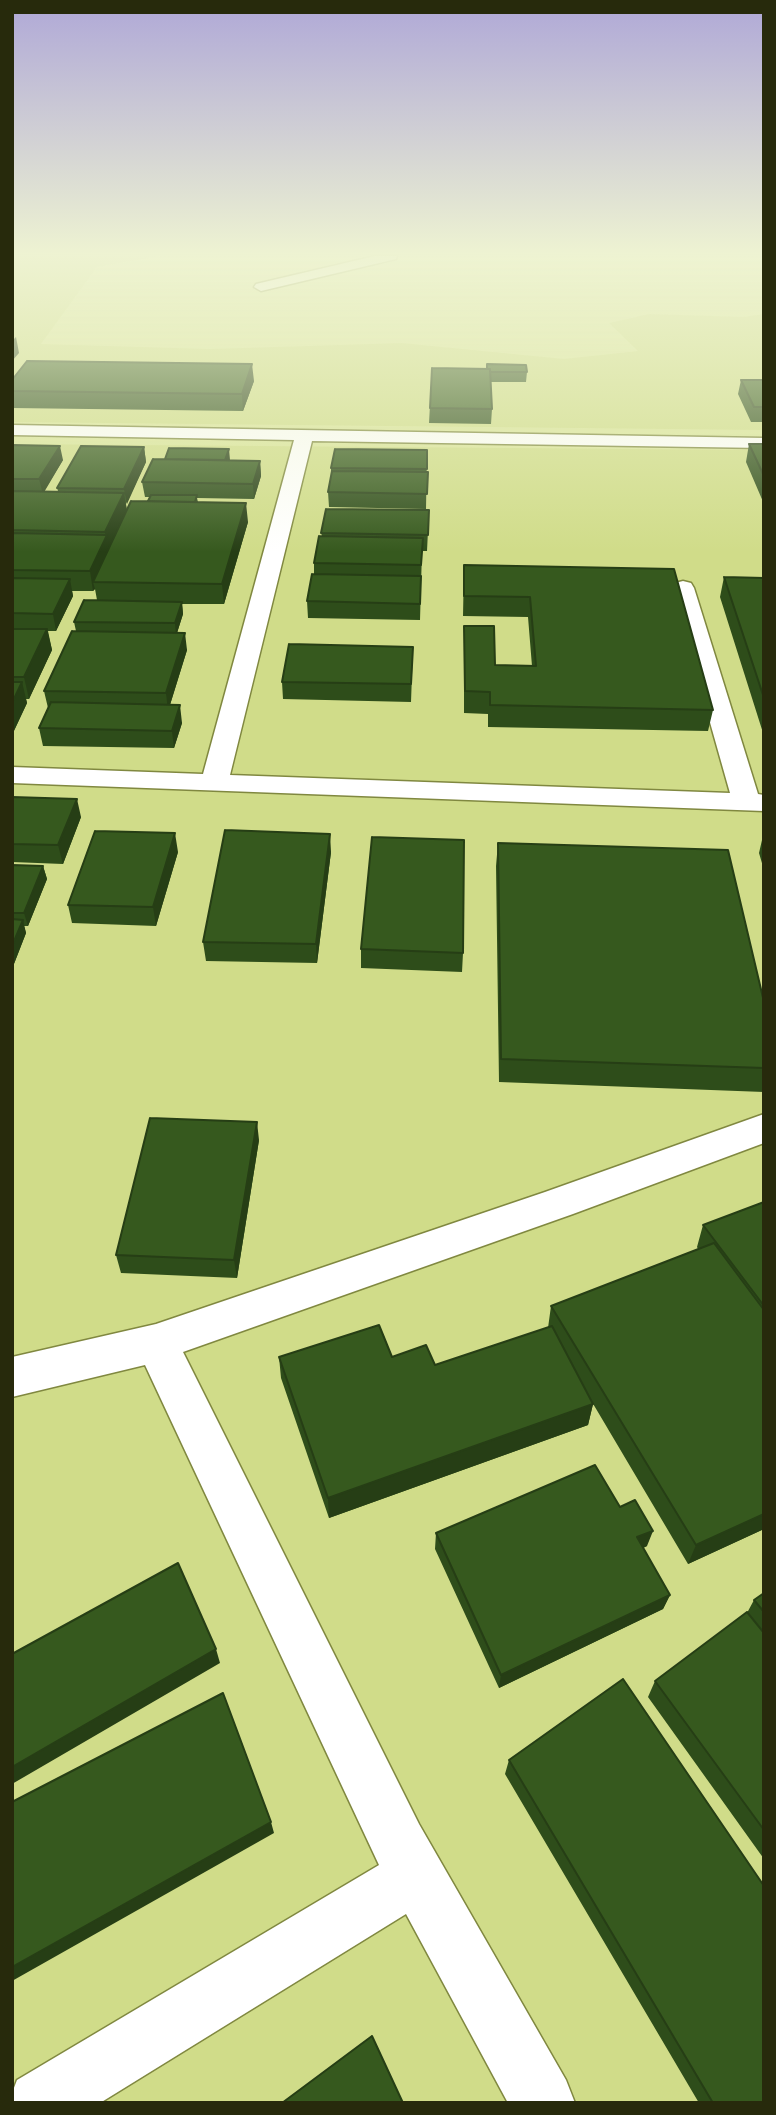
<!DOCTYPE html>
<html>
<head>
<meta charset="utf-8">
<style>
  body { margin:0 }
  #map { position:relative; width:776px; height:2115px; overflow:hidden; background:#dae49a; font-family:Rubik,sans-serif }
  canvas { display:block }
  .frame { position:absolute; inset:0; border:14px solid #272a0c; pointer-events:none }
</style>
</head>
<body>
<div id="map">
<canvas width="776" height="2115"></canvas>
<div class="frame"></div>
</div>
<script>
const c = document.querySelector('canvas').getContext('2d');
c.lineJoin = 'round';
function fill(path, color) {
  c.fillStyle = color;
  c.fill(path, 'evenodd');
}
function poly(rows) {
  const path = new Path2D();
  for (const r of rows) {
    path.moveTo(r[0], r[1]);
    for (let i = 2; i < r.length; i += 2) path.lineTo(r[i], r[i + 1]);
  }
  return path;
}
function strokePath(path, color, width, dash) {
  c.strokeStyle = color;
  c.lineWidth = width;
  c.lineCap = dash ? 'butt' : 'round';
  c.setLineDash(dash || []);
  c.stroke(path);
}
fill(poly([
  [12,256,160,256,97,267,41,344,210,349,402,343,564,359,638,351,609,323,649,314,744,317,764,314,764,430,12,422],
  [12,444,764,450,764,2103,12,2103]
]), '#d0dc89');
const minor = poly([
  [375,256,397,256,396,259,261,291,254,287,256,284,375,256],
  [12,425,764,438,764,448,312,441,230,775,730,793,672,588,675,583,683,581,691,583,694,588,758,794,764,795,764,811,12,783,12,767,203,774,294,440,12,435,12,425],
  [764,1114,764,1143,573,1214,183,1352,419,1824,566,2080,575,2103,508,2103,406,1914,100,2103,12,2103,12,2093,17,2080,379,1865,145,1365,12,1397,12,1357,156,1324,545,1192,764,1114]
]);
strokePath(minor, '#808840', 3);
fill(minor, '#fff');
fill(poly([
  [487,364,527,372,526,382,490,382,492,409,491,424,429,423,432,368,486,369],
  [12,380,254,381,243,411,12,408],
  [741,380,764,380,764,422,751,422,738,394],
  [749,444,764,444,764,504,746,462],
  [12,445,63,460,44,491,58,491,57,488,144,447,146,462,126,504,127,510,148,501,150,497,145,497,142,482,229,460,260,461,261,476,254,499,197,498,198,502,248,522,224,604,182,604,183,614,177,633,187,650,170,705,182,723,174,748,43,746,39,728,48,708,44,691,76,631,74,622,97,600,95,589,93,591,72,591,73,596,56,631,48,631,52,650,29,699,26,699,27,703,12,735],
  [427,450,426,509,329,507,328,492,331,477,331,468],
  [429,510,427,551,422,551,420,620,308,618,307,601,314,574,314,563,322,536,321,533],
  [464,565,674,569,713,710,708,731,488,727,488,714,464,713,464,626,495,665,532,666,528,617,463,616],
  [724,577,764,578,764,736,720,597],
  [413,647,411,702,283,699,282,682],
  [12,797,81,817,63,864,12,862],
  [762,840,764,840,764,870,759,853],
  [498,843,764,1002,764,1092,499,1082,496,866],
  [178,852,156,926,72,923,68,905],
  [331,852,317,963,206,961,203,942],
  [12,865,43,866,47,879,28,926,24,926,26,933,12,969],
  [361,949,463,953,462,972,361,968],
  [259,1140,237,1278,121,1273,116,1255],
  [764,1202,764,1529,688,1564,592,1402,593,1404,588,1425,329,1518,281,1378,279,1357,392,1357,435,1365,548,1328,551,1306,698,1249,697,1247,703,1225],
  [620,1507,647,1546,643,1548,670,1595,663,1609,499,1688,435,1549,436,1533],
  [764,1593,764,1859,648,1697,655,1681,747,1613,754,1600],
  [509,1760,764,2103,699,2103,505,1774]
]), '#2e4d1a');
fill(poly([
  [16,337,19,353,12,361,12,341],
  [252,364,254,381,243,411,242,394],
  [60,446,63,460,43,494,39,479],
  [144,447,146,462,127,504,124,489],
  [229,449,230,460,225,460],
  [260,461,261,476,254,499,253,484],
  [124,493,127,512,93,582,95,589,93,591,90,571,106,537,105,532],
  [246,503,248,522,224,604,222,584],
  [70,579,73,596,56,631,53,614],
  [182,602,183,614,176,636,175,623],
  [47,629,52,650,29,699,24,677],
  [185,633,187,650,168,711,166,693],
  [22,682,27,703,12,735,12,703],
  [180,705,182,723,174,748,172,731],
  [77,799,81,817,63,864,58,845],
  [175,833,178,852,156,926,153,907],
  [330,834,331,852,317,963,316,944],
  [43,866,47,879,28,926,24,913],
  [23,920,26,933,12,969,12,946],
  [257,1122,259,1140,237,1278,234,1260],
  [593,1404,588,1425,329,1518,328,1498],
  [764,1514,764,1529,688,1564,696,1545],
  [653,1531,647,1546,632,1553,637,1537],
  [670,1595,663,1609,499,1688,501,1675],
  [216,1649,220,1663,12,1784,12,1767],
  [271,1822,274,1833,12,1981,12,1967]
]), '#263e15');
const building = poly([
  [27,361,252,364,242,394,12,391,12,380,27,361],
  [487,364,526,365,527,372,490,372,490,369,487,369,487,364],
  [432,368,490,369,492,409,430,408,432,368],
  [741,380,764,380,764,407,754,407,741,380],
  [749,444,764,444,764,476,749,444],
  [12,445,60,446,39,479,12,479,12,445],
  [81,446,144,447,124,489,57,488,81,446],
  [169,448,229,449,225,460,165,459,169,448],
  [335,449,427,450,427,469,331,468,335,449],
  [153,459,260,461,253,484,142,482,153,459],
  [332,471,428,472,427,494,328,492,332,471],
  [12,491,124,493,105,532,12,530,12,491],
  [151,495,197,495,195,502,148,501,151,495],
  [131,501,246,503,222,584,93,582,131,501],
  [326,509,429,510,428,535,321,533,326,509],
  [12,533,107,535,90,571,12,570,12,533],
  [319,536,423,538,421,565,314,563,319,536],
  [464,565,674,569,713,710,490,705,490,692,465,691,464,626,494,626,495,665,536,666,530,597,464,596,464,565],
  [312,574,421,576,420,604,307,601,312,574],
  [724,577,764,578,764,698,724,577],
  [12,578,70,579,53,614,12,613,12,578],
  [84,600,182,602,175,623,74,622,84,600],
  [12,629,47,629,24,677,12,677,12,629],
  [72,631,185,633,166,693,44,691,72,631],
  [289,644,413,647,411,684,282,682,289,644],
  [12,682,22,682,12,703,12,682],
  [51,702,180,705,172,731,39,728,51,702],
  [12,797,77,799,58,845,12,844,12,797],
  [225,830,330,834,316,944,203,942,225,830],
  [95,831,175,833,153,907,68,905,95,831],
  [372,837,464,840,463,953,361,949,372,837],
  [498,843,728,850,764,1002,764,1068,501,1059,498,843],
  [12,865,43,866,24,913,12,913,12,865],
  [12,919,23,920,12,946,12,919],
  [150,1118,257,1122,234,1260,116,1255,150,1118],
  [764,1202,764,1306,703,1225,764,1202],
  [714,1243,764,1310,764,1514,696,1545,551,1306,714,1243],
  [379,1325,392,1357,426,1345,435,1365,552,1326,593,1404,328,1498,279,1357,379,1325],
  [595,1465,620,1507,635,1500,653,1531,637,1537,670,1595,501,1675,436,1533,595,1465],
  [178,1563,216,1649,12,1767,12,1654,178,1563],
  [764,1593,764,1612,754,1600,764,1593],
  [747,1612,764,1633,764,1830,655,1681,747,1612],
  [623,1679,764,1886,764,2103,713,2103,509,1760,623,1679],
  [223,1693,271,1822,12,1967,12,1802,223,1693],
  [372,2036,403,2103,282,2103,372,2036]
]);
fill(building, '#36591e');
strokePath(building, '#263e15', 2);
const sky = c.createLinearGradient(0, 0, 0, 552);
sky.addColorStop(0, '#afa8d7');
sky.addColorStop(0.46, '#eef3d2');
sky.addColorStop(1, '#eef3d200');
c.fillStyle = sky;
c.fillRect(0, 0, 776, 552);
</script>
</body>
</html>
